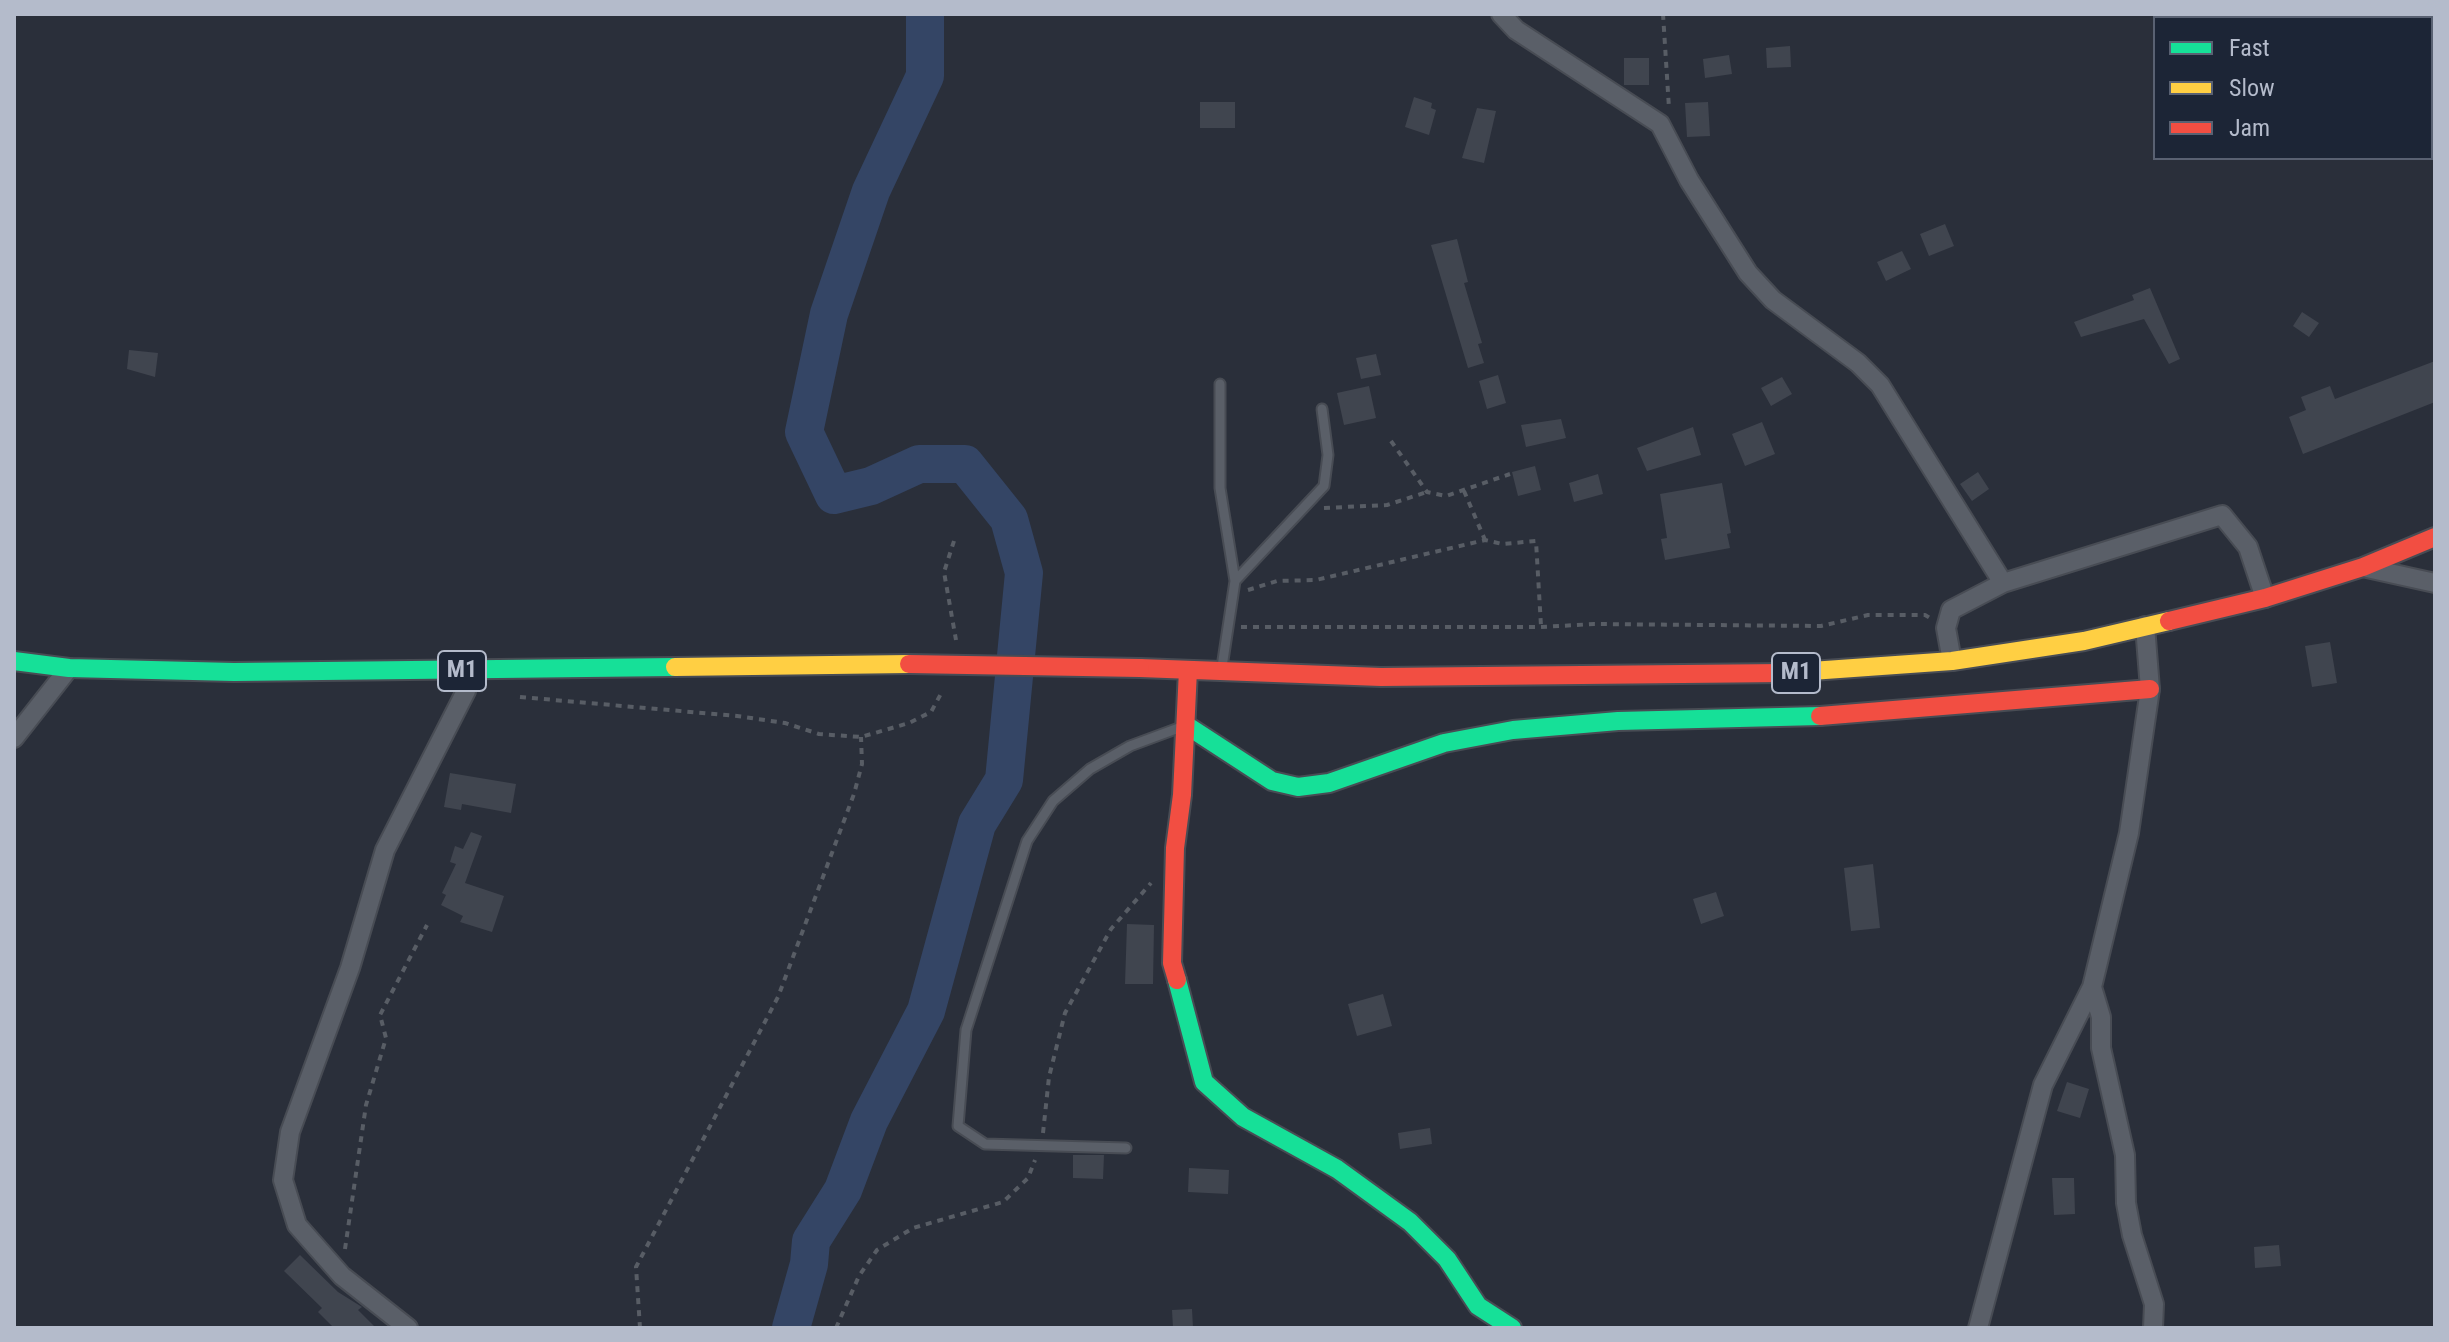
<!DOCTYPE html>
<html>
<head>
<meta charset="utf-8">
<style>
  body { margin:0 }
  #map { position:relative; width:2449px; height:1342px; overflow:hidden; background:#2a2f3a; font-family:"Roboto Condensed",sans-serif }
  canvas { display:block }
  .frame { position:absolute; inset:0; border:16px solid #b4bbcb; pointer-events:none }
  .legend { position:absolute; left:2153px; top:16px; width:280px; height:144px; box-sizing:border-box; background:#1c2536; border:2px solid #596172; margin:0; padding:10px 14px; list-style:none; font-size:24px; color:#b4bbcb }
  .legend li { display:flex; align-items:center; gap:16px; height:40px }
  .legend b { width:40px; border:2px solid #596172 }
</style>
</head>
<body>
<div id="map">
<canvas width="2449" height="1342"></canvas>
<div class="frame"></div>
<ul class="legend">
<li><b style="height:10px;background:#16e098"></b>Fast</li>
<li><b style="height:10px;background:#ffcf43"></b>Slow</li>
<li><b style="height:10px;background:#f24e42"></b>Jam</li>
</ul>
</div>
<script>
const c = document.querySelector('canvas').getContext('2d');
c.lineJoin = 'round';
function poly(rows) {
  const path = new Path2D();
  for (const r of rows) {
    path.moveTo(r[0], r[1]);
    for (let i = 2; i < r.length; i += 2) path.lineTo(r[i], r[i + 1]);
  }
  return path;
}
function strokePath(path, color, width, dash) {
  c.strokeStyle = color;
  c.lineWidth = width;
  c.lineCap = dash ? 'butt' : 'round';
  c.setLineDash(dash || []);
  c.stroke(path);
}
function fill(path, color) {
  c.fillStyle = color;
  c.fill(path, 'evenodd');
}
function label(font, color, halo, rows, align = 'center') {
  c.font = font + ' "Roboto Condensed",sans-serif';
  c.lineWidth = 7;
  c.setLineDash([]);
  c.textBaseline = 'middle';
  c.strokeStyle = halo;
  c.fillStyle = color;
  for (const [text, x, y, turn = 0] of rows) {
    c.save();
    c.translate(x, y);
    c.rotate((+turn || 0) * Math.PI / 180);
    c.textAlign = isNaN(turn) ? turn : align;
    if (halo) c.strokeText(text, 0, 0);
    c.fillText(text, 0, 0);
    c.restore();
  }
}
strokePath(poly([
  [791,1328,809,1264,811,1241,843,1190,869,1121,926,1011,977,824,1004,780,1024,573,1009,519,965,464,919,464,871,486,834,495,804,432,829,314,871,191,925,76,925,14]
]), '#344565', 38);
fill(poly([
  [1790,46,1791,67,1767,68,1766,48],
  [1729,55,1732,74,1705,78,1703,59],
  [1624,58,1649,58,1649,85,1624,85],
  [1414,97,1432,103,1431,108,1436,110,1429,135,1405,127],
  [1200,102,1235,102,1235,128,1200,128],
  [1708,102,1710,136,1687,137,1685,103],
  [1477,108,1496,111,1484,163,1462,158],
  [1945,224,1954,246,1929,256,1920,234],
  [1457,239,1468,282,1464,283,1482,343,1478,344,1484,363,1468,368,1431,245],
  [1902,251,1911,269,1886,281,1877,262],
  [2150,288,2180,359,2169,364,2144,319,2081,337,2074,322,2134,300,2132,295],
  [2302,312,2319,323,2309,337,2293,326],
  [129,350,158,353,155,377,127,369],
  [1376,354,1381,375,1361,379,1356,358],
  [2435,361,2435,402,2303,454,2289,417,2306,410,2301,397,2330,386,2335,399],
  [1498,375,1506,403,1487,409,1479,381],
  [1782,377,1792,394,1771,406,1761,388],
  [1369,386,1376,418,1344,425,1337,393],
  [1561,419,1566,438,1526,447,1521,425],
  [1762,422,1775,454,1745,466,1732,434],
  [1693,427,1701,455,1647,471,1637,448],
  [1535,466,1541,490,1518,496,1512,472],
  [1978,472,1989,489,1972,501,1960,484],
  [1598,474,1603,494,1574,502,1569,483],
  [1722,483,1731,533,1727,534,1730,548,1665,560,1661,539,1667,538,1660,494],
  [2330,642,2337,683,2312,687,2305,646],
  [450,773,516,784,511,813,462,804,461,810,444,807],
  [471,832,482,836,465,883,504,896,492,932,460,922,463,916,441,905,446,895,442,893,456,864,450,862,455,846,463,849],
  [1873,864,1880,928,1851,931,1844,868],
  [1716,892,1724,916,1701,924,1693,899],
  [1127,924,1154,925,1153,984,1125,984],
  [1383,994,1392,1026,1357,1036,1348,1004],
  [2067,1082,2089,1089,2080,1118,2057,1111],
  [1430,1128,1432,1144,1400,1149,1398,1133],
  [1073,1155,1104,1155,1103,1179,1073,1178],
  [1189,1168,1229,1170,1228,1194,1188,1192],
  [2052,1178,2074,1178,2075,1214,2054,1215],
  [2279,1245,2281,1266,2255,1268,2254,1247],
  [300,1255,338,1292,362,1307,358,1310,376,1328,334,1328,318,1312,322,1308,284,1271],
  [1192,1309,1193,1328,1173,1328,1172,1310]
]), '#40454f');
const lane = poly([
  [1220,384,1220,488,1235,581,1222,667],
  [1235,581,1324,486,1328,455,1322,409],
  [1126,1148,985,1144,958,1126,966,1030,1027,841,1053,801,1090,769,1130,746,1184,726]
]);
const street = poly([
  [1501,14,1516,30,1660,124,1689,180,1748,273,1773,300,1858,363,1880,385,2003,583],
  [2367,568,2435,583],
  [1952,661,1946,628,1951,610,2003,583,2222,515,2248,547,2265,598],
  [14,738,69,668],
  [2092,987,2101,1017,2101,1048,2125,1155,2126,1203,2132,1235,2154,1304,2153,1328],
  [408,1328,342,1276,297,1225,283,1180,290,1132,350,968,385,850,466,691,469,671],
  [1978,1328,2043,1085,2092,987,2129,833,2150,689,2145,626]
]);
const fast = poly([
  [14,661,69,668,234,672,675,667],
  [1186,725,1272,781,1298,787,1329,783,1444,743,1513,730,1618,721,1820,716],
  [1177,980,1204,1082,1243,1117,1337,1169,1410,1222,1447,1259,1478,1306,1512,1328]
]);
const slow = poly([
  [675,667,909,664],
  [1783,673,1952,661,2084,641,2169,621]
]);
const jam = poly([
  [2169,621,2265,598,2363,567,2435,537],
  [1140,668,1381,677,1783,673],
  [1820,716,2150,689],
  [1177,980,1172,963,1175,848,1182,795,1188,670]
]);
strokePath(lane, '#484c54', 13);
strokePath(street, '#484c54', 22);
strokePath(fast, '#484c54', 22);
strokePath(slow, '#484c54', 22);
strokePath(jam, '#484c54', 22);
strokePath(poly([
  [1663,14,1669,108],
  [1391,441,1427,492,1446,496,1510,474],
  [1464,491,1485,540],
  [1324,508,1387,505,1427,492],
  [954,541,944,572,956,640],
  [1248,590,1277,581,1316,580,1485,540,1502,544,1536,541,1541,626],
  [1241,627,1541,627,1594,624,1821,626,1868,615,1925,615,1930,618],
  [520,697,737,716,785,723,819,734,861,737,909,723,931,712,943,690],
  [1043,1133,1049,1077,1065,1013,1111,929,1151,883],
  [345,1249,366,1105,386,1038,380,1015,427,925],
  [640,1328,636,1267,778,997,854,794,862,764,861,737],
  [836,1328,859,1276,877,1250,913,1228,1003,1202,1028,1178,1035,1160]
]), '#585d65', 4, [6, 6]);
strokePath(lane, '#5a5f68', 9);
strokePath(street, '#5a5f68', 18);
strokePath(fast, '#16e098', 18);
strokePath(slow, '#ffcf43', 18);
strokePath(jam, '#f24e42', 18);
const jamBridge = poly([
  [909,664,1140,668]
]);
strokePath(jamBridge, '#474b55', 22, []);
strokePath(jamBridge, '#f24e42', 18);
for (const [x, y, w] of [
  [462,671,48],
  [1796,673,48]
]) {
  const box = new Path2D();
  box.roundRect(x - w / 2, y - 20, w, 40, 6);
  c.fillStyle = '#1c2536';
  c.fill(box);
  strokePath(box, '#b4bbcb', 2);
}
label('bold 24px', '#b4bbcb', null, [
  ["M1",462,671],
  ["M1",1796,673]
]);
</script>
</body>
</html>
